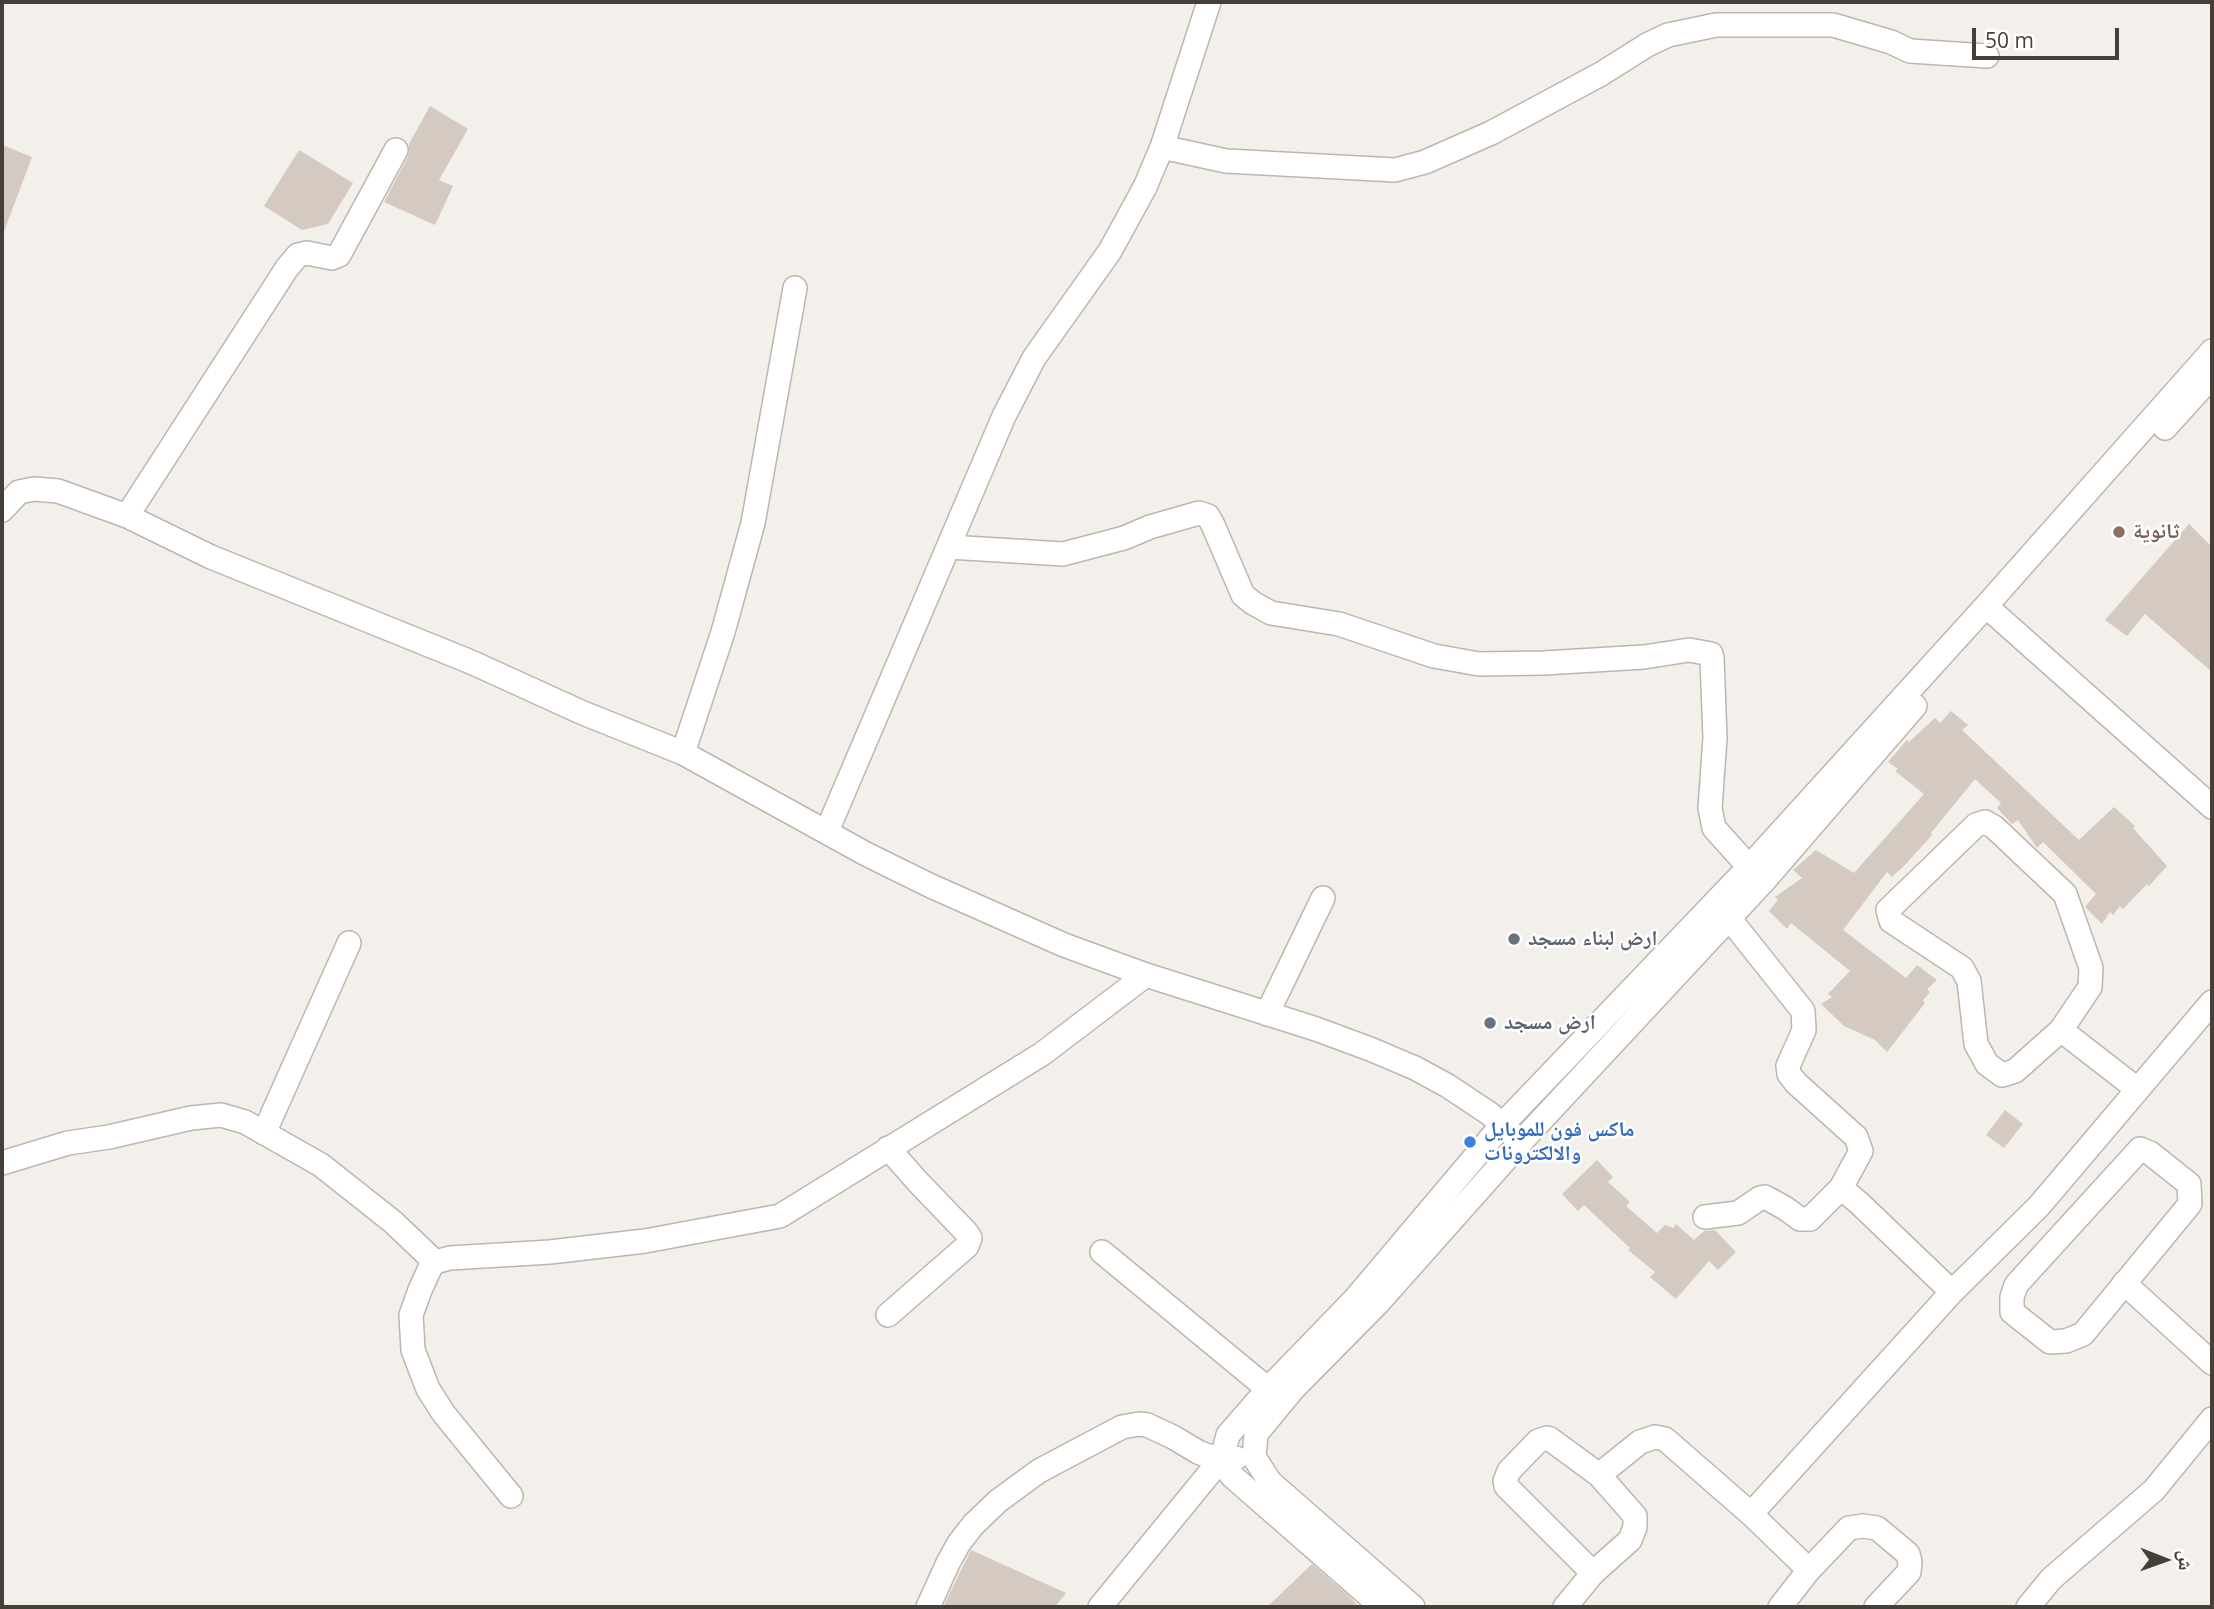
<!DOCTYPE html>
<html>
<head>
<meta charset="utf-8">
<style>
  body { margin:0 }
  #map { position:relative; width:2214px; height:1609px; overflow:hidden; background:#f3efea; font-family:"Open Sans","Noto Naskh Arabic",sans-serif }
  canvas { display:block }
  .frame { position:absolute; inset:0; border:4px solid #463f39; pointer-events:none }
  .north { position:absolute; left:2130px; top:1525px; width:70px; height:70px; -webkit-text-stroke:5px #fff; paint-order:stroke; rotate:91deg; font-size:19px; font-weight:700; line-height:28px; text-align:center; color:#463f39 }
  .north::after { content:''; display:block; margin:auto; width:24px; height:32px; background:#463f39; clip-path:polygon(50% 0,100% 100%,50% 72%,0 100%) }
  .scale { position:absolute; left:1972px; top:28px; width:147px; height:32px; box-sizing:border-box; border:4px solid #463f39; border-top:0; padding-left:9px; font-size:21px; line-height:24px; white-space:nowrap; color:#463f39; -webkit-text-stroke:5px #fff; paint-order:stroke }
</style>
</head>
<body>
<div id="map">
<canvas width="2214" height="1609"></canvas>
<div class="frame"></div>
<div class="north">ش</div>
<div class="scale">50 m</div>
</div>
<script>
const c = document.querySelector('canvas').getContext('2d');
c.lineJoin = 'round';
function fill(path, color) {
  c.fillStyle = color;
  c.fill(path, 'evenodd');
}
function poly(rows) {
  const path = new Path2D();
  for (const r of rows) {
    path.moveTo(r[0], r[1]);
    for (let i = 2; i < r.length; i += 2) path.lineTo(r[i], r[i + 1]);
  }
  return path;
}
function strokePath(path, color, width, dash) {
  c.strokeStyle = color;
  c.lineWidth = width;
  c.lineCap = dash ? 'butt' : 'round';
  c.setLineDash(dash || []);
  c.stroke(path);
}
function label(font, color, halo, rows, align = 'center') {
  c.font = font + ' "Open Sans","Noto Naskh Arabic",sans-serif';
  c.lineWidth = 5;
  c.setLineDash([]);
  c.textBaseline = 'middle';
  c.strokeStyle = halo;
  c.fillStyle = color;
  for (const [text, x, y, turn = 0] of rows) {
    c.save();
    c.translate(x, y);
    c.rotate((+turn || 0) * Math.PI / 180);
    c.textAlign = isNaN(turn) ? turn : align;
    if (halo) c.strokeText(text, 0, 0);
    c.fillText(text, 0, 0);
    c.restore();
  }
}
fill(poly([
  [430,106,468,129,439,180,453,186,435,225,384,202,408,157,409,144],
  [2,145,32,157,3,234,2,234],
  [299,150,353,183,328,224,302,230,264,206],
  [2189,524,2212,547,2212,672,2145,614,2127,636,2105,620],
  [1951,711,1968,725,1962,730,2079,840,2114,807,2135,826,2133,828,2167,866,2149,886,2147,884,2123,909,2120,906,2113,915,2110,912,2102,924,2085,907,2096,894,2043,842,2037,848,2018,820,2012,824,1997,808,2001,803,1975,779,1931,833,1932,835,1904,866,1892,877,1887,872,1843,930,1906,978,1917,965,1937,980,1927,989,1930,992,1923,1000,1925,1003,1887,1052,1875,1040,1844,1026,1821,1004,1832,997,1828,994,1850,971,1791,923,1787,929,1769,911,1778,900,1775,897,1802,878,1793,870,1816,850,1854,873,1924,794,1895,771,1898,769,1888,762,1907,740,1909,742,1935,718,1940,723],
  [2005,1110,2023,1124,2004,1148,1986,1135],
  [1597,1160,1613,1177,1608,1182,1630,1202,1626,1206,1657,1233,1665,1225,1673,1228,1676,1224,1694,1240,1704,1231,1715,1230,1736,1252,1718,1270,1709,1261,1676,1299,1650,1277,1655,1272,1628,1250,1630,1248,1584,1205,1578,1211,1562,1194],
  [971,1550,1066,1593,1055,1607,943,1607],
  [1312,1564,1349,1596,1359,1607,1267,1607]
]), '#d4cac1');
const minor = poly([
  [1162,147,1226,161,1395,170,1425,162,1491,133,1601,74,1647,45,1668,35,1716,25,1833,25,1891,42,1910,51,1987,56],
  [2165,428,2212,376],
  [2,510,19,492,34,489,58,491,127,516,211,557,471,662,583,713,683,753,866,854,931,886,1064,945,1146,975,1316,1029,1370,1049,1415,1068,1448,1086,1490,1114,1521,1142],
  [127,516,287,268,298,255,307,253,332,258,339,255,396,150],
  [949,547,1063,554,1124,538,1150,527,1199,513,1208,516,1213,525,1243,595,1253,603,1271,613,1339,624,1434,656,1479,664,1544,663,1644,657,1689,650,1711,654,1712,658,1715,738,1710,808,1714,828,1759,878],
  [1986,606,2212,807],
  [683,753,723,632,753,523,795,288],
  [1985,822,1994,827,2065,894,2091,968,2090,987,2061,1030,2015,1071,2002,1075,1987,1064,1976,1044,1969,981,1962,968,1891,921,1888,910,1976,825,1985,822],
  [827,831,1004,416,1034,358,1110,251,1145,187,1162,147,1209,2],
  [1267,1014,1323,898],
  [2061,1030,2137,1089],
  [264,1133,349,943],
  [2140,1149,2150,1153,2189,1184,2190,1204,2083,1334,2066,1341,2050,1342,2012,1312,2012,1297,2016,1285,2140,1149],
  [2,1163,68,1143,109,1137,191,1118,221,1115,245,1122,321,1165,393,1222,435,1262],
  [1841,1188,1859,1203,1952,1292],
  [1705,1217,1738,1213,1760,1198,1765,1197,1785,1208,1800,1219,1810,1219,1841,1188,1861,1151,1856,1137,1796,1083,1789,1074,1788,1066,1804,1030,1803,1011,1729,918],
  [1102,1252,1268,1389],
  [2124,1283,2212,1363],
  [888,1315,967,1246,970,1238,966,1232,918,1182,888,1148],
  [1599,1475,1640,1442,1655,1437,1665,1439,1751,1514,1952,1292,2039,1206,2212,1002],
  [511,1496,444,1414,428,1389,413,1350,411,1315,420,1290,430,1268,435,1262,450,1258,550,1252,645,1241,780,1216,1042,1054,1146,975],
  [1751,1514,1809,1570],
  [928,1607,948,1563,959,1543,973,1525,998,1501,1039,1471,1122,1427,1139,1424,1147,1425,1173,1437,1198,1452,1208,1456,1236,1458],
  [1100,1607,1222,1458],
  [1382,1607,1232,1476,1225,1467,1222,1458,1228,1435,1268,1389,1356,1298,1502,1125,1749,867,1986,606,2212,351],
  [1413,1607,1270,1482,1254,1457,1256,1434,1294,1388,1377,1304,1521,1142,1763,882,1915,706],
  [1565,1607,1593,1573,1630,1540,1635,1527,1635,1516,1599,1475,1550,1439,1547,1438,1538,1441,1509,1471,1505,1481,1506,1486,1593,1573],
  [1780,1607,1809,1570,1849,1528,1863,1526,1877,1528,1908,1554,1910,1562,1909,1572,1876,1607],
  [2028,1607,2051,1579,2154,1490,2212,1419]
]);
strokePath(minor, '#beb6ae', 26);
strokePath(minor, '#fff', 23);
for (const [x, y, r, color] of [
  [2119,532,7,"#8d6e63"],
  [1514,939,7,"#6b7280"],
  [1490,1023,7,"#6b7280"],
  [1470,1142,7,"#3f7fe0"]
]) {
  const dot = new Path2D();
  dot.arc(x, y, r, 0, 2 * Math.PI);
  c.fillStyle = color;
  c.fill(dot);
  strokePath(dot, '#fff', 2.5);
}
label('bold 21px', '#785e54', '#fff', [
  ["ثانوية",2133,532]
], 'left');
label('bold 21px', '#5b616d', '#fff', [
  ["ارض لبناء مسجد",1528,939],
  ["ارض مسجد",1504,1023]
], 'left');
label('bold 21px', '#366cbe', '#fff', [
  ["ماكس فون للموبايل",1484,1130],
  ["والالكترونات",1484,1154]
], 'left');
</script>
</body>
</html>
